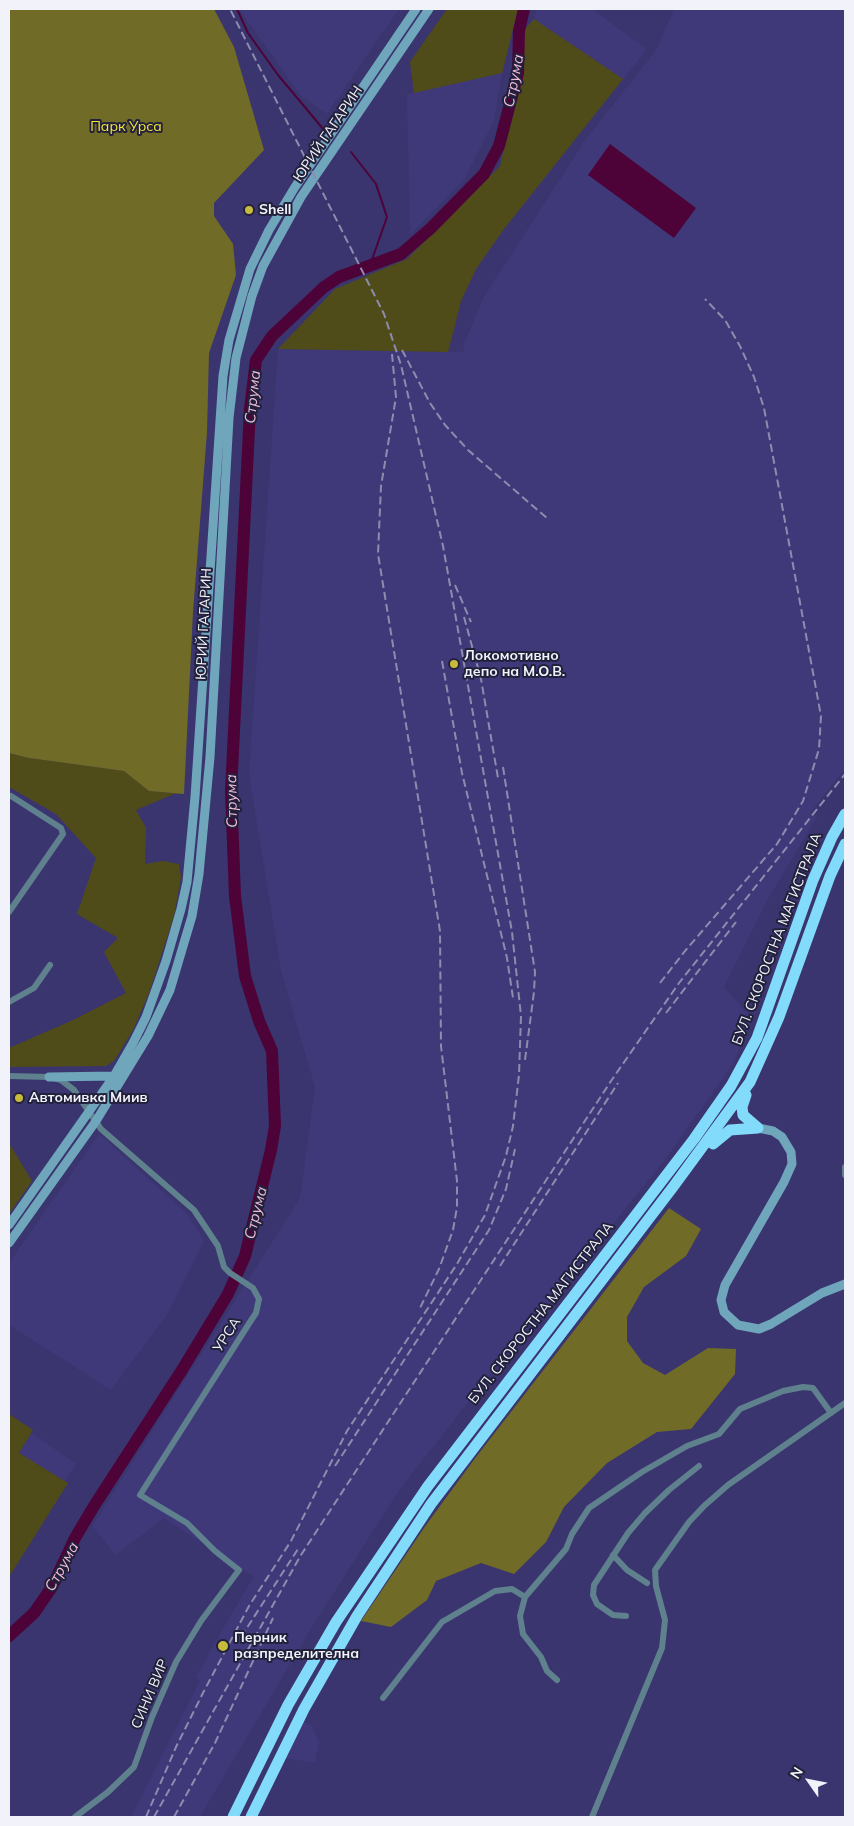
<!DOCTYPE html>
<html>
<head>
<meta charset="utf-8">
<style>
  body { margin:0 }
  #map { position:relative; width:854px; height:1826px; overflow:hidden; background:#3a356e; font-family:Mulish,sans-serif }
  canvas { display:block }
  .frame { position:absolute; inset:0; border:10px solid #f2f2fa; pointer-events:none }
  .north { position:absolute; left:784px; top:1756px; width:50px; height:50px; -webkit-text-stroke:4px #22213c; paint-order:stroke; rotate:303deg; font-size:14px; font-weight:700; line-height:20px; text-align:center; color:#f2f2fa }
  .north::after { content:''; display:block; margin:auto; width:18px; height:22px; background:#f2f2fa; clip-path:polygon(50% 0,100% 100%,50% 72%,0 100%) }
</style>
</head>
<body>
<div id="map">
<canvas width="854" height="1826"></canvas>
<div class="frame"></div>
<div class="north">N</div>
</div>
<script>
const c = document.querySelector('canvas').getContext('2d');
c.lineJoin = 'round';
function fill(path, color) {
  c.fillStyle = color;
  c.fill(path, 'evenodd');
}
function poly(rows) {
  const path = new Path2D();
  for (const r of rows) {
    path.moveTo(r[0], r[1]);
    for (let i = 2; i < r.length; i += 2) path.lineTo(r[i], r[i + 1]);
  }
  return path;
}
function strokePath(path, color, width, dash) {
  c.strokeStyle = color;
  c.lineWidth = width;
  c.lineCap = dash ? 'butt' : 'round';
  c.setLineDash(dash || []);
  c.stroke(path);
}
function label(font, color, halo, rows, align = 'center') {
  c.font = font + ' Mulish,sans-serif';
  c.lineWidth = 4;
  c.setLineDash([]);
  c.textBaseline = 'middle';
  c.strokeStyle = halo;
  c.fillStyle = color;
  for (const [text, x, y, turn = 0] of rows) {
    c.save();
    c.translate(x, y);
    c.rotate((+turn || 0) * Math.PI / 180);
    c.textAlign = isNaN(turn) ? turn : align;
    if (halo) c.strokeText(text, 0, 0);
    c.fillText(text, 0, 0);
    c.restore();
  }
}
fill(poly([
  [239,9,399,9,327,114,301,96],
  [537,9,592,9,647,49,623,79,534,19],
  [674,9,845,9,845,768,810,813,817,817,769,897,724,987,752,1019,733,1064,664,1161,480,1387,397,1493,309,1632,200,1817,131,1817,200,1681,196,1677,233,1611,254,1577,164,1518,116,1555,92,1526,300,1198,315,1087,281,971,249,774,278,349,463,352,465,342,482,300,586,139,657,49],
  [502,73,494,121,464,180,410,235,407,94],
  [99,1134,187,1214,204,1241,168,1313,111,1390,9,1325,9,1263],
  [32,1433,76,1464,65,1481,19,1453],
  [304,1722,312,1725,319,1742,315,1763,285,1758]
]), '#3f397a');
fill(poly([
  [447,9,518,9,502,73,414,93,410,62],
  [534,19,623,79,504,229,476,269,461,301,448,352,278,349,335,289,407,259,500,166,524,56,524,30],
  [9,753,29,758,124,771,149,791,184,794,174,794,136,810,146,828,145,864,163,861,179,864,181,877,174,916,149,993,133,1030,114,1061,106,1066,9,1067,9,1048,73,1020,126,993,104,952,118,938,77,914,96,858,56,814,9,787],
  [9,1143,32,1181,9,1214],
  [9,1414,33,1430,19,1453,68,1483,9,1577]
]), '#504c19');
fill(poly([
  [9,9,214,9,234,47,264,150,214,203,214,216,233,244,236,275,209,353,207,432,193,612,184,794,149,791,124,771,29,758,9,753],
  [669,1208,701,1229,686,1256,644,1287,627,1317,627,1341,643,1363,665,1375,708,1348,736,1349,735,1374,691,1429,657,1432,607,1463,564,1507,546,1542,514,1574,481,1563,436,1581,427,1600,391,1627,361,1621,426,1525,476,1457]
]), '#716b28');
fill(poly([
  [610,144,696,208,674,238,588,175]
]), '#4e0338');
strokePath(poly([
  [237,9,248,33,278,75,324,130],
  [351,152,376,184,387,217,369,268]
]), '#4e0338', 2);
strokePath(poly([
  [9,1636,34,1613,52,1587,75,1538,94,1506,182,1370,228,1294,245,1256,271,1150,275,1126,272,1051,259,1021,245,976,235,896,231,791,250,409,256,360,272,336,324,287,339,277,401,254,431,228,484,174,499,146,518,73,519,31,524,9]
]), '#4e0338', 12);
strokePath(poly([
  [9,912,63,834,61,828,11,796],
  [9,1002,34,988,50,965],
  [9,1076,49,1077,61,1080,74,1090,101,1129,194,1210,218,1246,224,1267,230,1273,253,1288,259,1299,256,1313,250,1322,140,1495,187,1523,215,1551,239,1570,201,1621,176,1662,152,1717,134,1767,108,1792,75,1817],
  [845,1167,845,1175],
  [613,1555,627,1570,647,1583],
  [626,1616,613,1615,597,1604,593,1595,594,1585,628,1533,645,1513,669,1490,699,1466],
  [557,1680,547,1671,541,1657,523,1634,520,1616,525,1597,566,1549,572,1534,589,1508,642,1472,687,1446,719,1434,740,1409,783,1391,803,1387,813,1388,831,1413],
  [383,1698,442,1622,495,1591,512,1589,525,1597],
  [592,1817,662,1648,665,1620,656,1586,655,1570,689,1522,704,1506,728,1485,845,1403]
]), '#5f818e', 6);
strokePath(poly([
  [49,1077,114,1076],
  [758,1128,773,1131,782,1137,791,1152,792,1164,784,1182,725,1285,721,1300,724,1312,738,1325,759,1329,771,1324,822,1293,845,1284],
  [9,1225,114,1076,133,1043,146,1017,166,961,181,909,187,882,195,797,223,376,229,340,250,269,269,230,295,187,416,9],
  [9,1243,96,1121,148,1036,170,990,192,916,199,874,210,757,229,418,236,358,252,296,263,266,301,197,429,9]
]), '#6fa6bb', 9);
strokePath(poly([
  [746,1095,742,1107,743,1115,758,1128],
  [713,1144,730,1130,758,1128],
  [233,1817,288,1705,336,1622,428,1486,694,1139,731,1086,757,1038,813,880,832,837,845,814],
  [251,1817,304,1709,357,1616,431,1504,673,1187,750,1082,779,1017,830,876,845,844]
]), '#83dbfc', 11);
strokePath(poly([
  [402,350,430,403,445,425,468,450,548,519],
  [392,354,396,397,381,486,378,554,440,931,441,1046,457,1181,457,1207,453,1230,439,1269,420,1308],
  [455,585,471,622],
  [464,617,481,679,498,778],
  [442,661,462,773,507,958,513,998],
  [503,767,535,972,534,992,525,1060],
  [660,983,685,951,777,844,803,801,819,749,821,716,764,408,754,377,740,346,725,320,705,299],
  [666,1013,736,922],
  [500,1266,618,1083],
  [335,1466,489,1230,506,1189,515,1149],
  [241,1637,298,1549],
  [146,1817,176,1747,204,1691,249,1606,291,1541,347,1431,457,1264,485,1215,506,1156,513,1126,519,1075,521,1016,512,932,443,546,401,365,384,314,230,9],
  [154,1817,301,1555,611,1081,679,983,845,774],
  [174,1817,215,1743,273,1618]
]), '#8e8cae', 2, [8, 4]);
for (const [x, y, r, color] of [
  [249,210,5,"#c6bb3c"],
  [454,664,5,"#c6bb3c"],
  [19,1098,5,"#c6bb3c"],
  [223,1646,6,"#c6bb3c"]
]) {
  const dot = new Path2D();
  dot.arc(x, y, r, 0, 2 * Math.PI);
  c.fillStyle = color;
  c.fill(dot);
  strokePath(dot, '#22213c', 2);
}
label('14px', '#f4e53a', '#22213c', [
  ["Парк Урса",126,127]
]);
label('14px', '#f2f2fa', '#22213c', [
  ["ЮРИЙ ГАГАРИН",328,134,-56],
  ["ЮРИЙ ГАГАРИН",204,624,-87],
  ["БУЛ. СКОРОСТНА МАГИСТРАЛА",777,939,-69],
  ["БУЛ. СКОРОСТНА МАГИСТРАЛА",541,1313,-52],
  ["УРСА",227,1335,-57],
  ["СИНИ ВИР",150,1694,-67]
]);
label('bold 14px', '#f2f2fa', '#22213c', [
  ["Shell",259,210],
  ["Локомотивно",464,656],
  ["депо на М.О.В.",464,672],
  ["Автомивка Миив",29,1098],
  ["Перник",234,1638],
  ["разпределителна",234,1654]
], 'left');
label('italic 15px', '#f1bcd9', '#22213c', [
  ["Струма",514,81,-79],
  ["Струма",253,397,-84],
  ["Струма",232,801,-91],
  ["Струма",256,1213,-76],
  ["Струма",62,1567,-61]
]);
</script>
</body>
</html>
